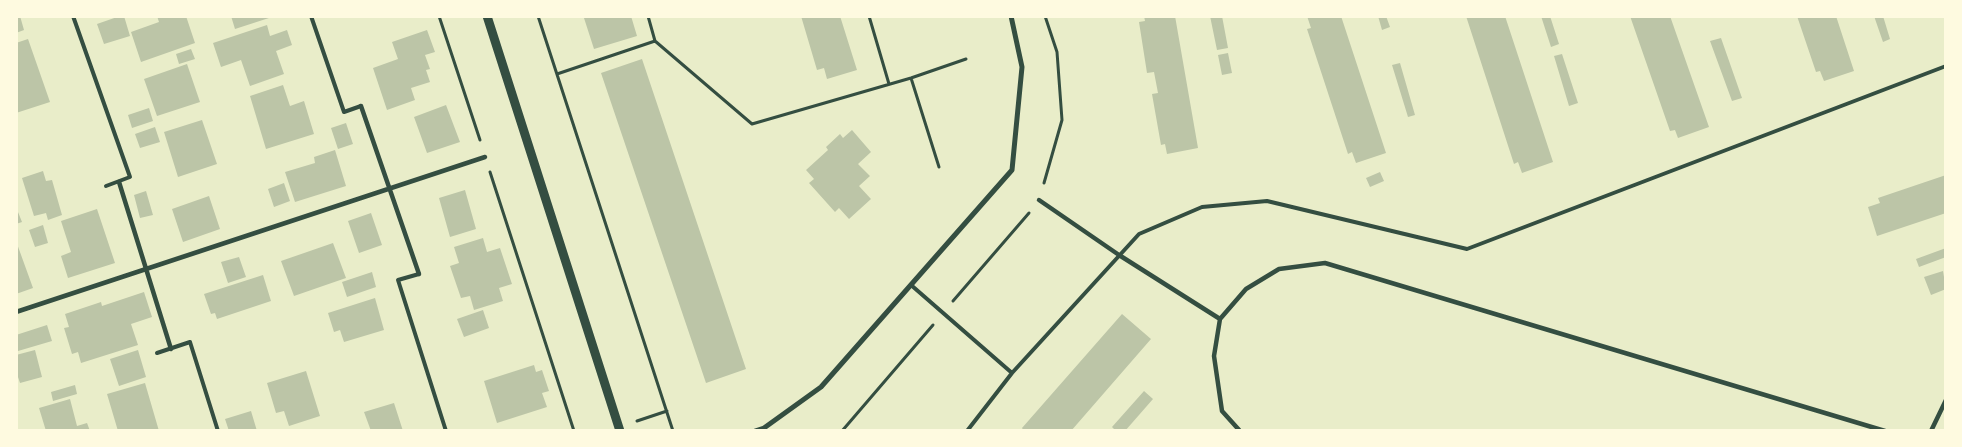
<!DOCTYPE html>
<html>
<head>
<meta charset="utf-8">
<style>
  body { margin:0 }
  #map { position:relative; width:1962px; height:447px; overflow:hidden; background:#e9edc9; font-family:Poppins,sans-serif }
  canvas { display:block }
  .frame { position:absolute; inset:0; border:18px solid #fefae0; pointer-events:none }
</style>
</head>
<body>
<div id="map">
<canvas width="1962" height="447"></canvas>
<div class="frame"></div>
</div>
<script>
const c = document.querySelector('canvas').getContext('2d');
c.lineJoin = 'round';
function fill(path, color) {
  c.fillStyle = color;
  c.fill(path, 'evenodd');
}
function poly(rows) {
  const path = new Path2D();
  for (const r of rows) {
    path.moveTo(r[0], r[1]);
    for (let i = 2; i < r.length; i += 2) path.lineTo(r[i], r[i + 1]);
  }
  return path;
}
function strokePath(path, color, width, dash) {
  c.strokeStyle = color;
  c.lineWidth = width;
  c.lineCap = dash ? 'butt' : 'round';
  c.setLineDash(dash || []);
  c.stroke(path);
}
fill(poly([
  [16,16,20,16,24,30,16,33],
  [120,16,124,16,130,36,104,44,97,24],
  [157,16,186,16,195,43,141,62,131,32,159,22],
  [231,16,272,16,272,17,235,29],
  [589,16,631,16,637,36,594,49,584,18],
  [801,16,840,16,857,70,827,79,824,68,817,70],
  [1144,16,1175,16,1198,148,1167,154,1165,144,1161,145,1152,94,1158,93,1154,72,1147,73,1139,22,1145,21],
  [1210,16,1222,16,1228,48,1217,50],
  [1307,16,1341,16,1386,153,1356,163,1352,152,1348,154,1307,29,1311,28],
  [1378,16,1386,16,1390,27,1382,30],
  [1466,16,1505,16,1553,162,1522,173,1518,162,1514,164],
  [1541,16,1550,16,1559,44,1551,47],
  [1630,16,1670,16,1709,127,1678,138,1675,130,1670,131],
  [1797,16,1836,16,1854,71,1824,81,1820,71,1816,72],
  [1874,16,1883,16,1890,39,1883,42],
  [267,25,270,36,287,30,292,45,276,51,284,74,250,86,241,60,221,67,213,43],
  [427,30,435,52,425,55,430,69,426,70,430,82,411,88,415,100,387,110,373,68,398,59,392,42],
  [1721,38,1742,98,1732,101,1710,41],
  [28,39,50,102,16,113,16,43],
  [191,49,195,59,179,64,176,54],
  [1228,53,1232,73,1222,75,1218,55],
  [1562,54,1578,103,1569,106,1554,56],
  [642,59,746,369,706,383,601,73],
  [1400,63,1415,115,1408,117,1392,65],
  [187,64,200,102,157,116,144,79],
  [283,85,290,106,304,101,314,134,266,149,250,96],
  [446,105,460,142,427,153,414,117],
  [149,108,153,121,132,128,128,115],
  [202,120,217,164,178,177,164,132],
  [346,123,353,144,338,149,331,128],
  [155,127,160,142,140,148,135,134],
  [852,130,871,152,858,164,870,176,859,186,871,199,849,219,839,208,835,212,809,183,814,179,806,170,828,150,826,147,840,134,843,138],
  [335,150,346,186,295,202,285,172,315,163,314,157],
  [43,171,46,181,52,180,62,215,48,220,46,213,34,216,22,178],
  [1380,172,1384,181,1370,187,1366,178],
  [1946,175,1946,213,1877,236,1868,207,1880,203,1878,198],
  [284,183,290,201,274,207,268,189],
  [465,190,476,229,450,237,439,198],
  [146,191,153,215,140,218,134,195],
  [209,196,220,229,183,242,172,209],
  [16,207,22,222,16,224],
  [97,209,115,263,68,278,61,256,71,252,61,221],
  [371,213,382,245,359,253,348,221],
  [43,225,48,243,35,247,29,230],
  [483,238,487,252,500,248,512,284,499,288,503,301,474,310,470,296,461,298,450,266,459,263,454,247],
  [16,241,33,288,16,294],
  [333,243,346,278,294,296,281,261],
  [1946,248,1946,257,1919,267,1916,259],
  [239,257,246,277,228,283,221,262],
  [1943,271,1946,289,1931,295,1924,277],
  [372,272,376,287,347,297,342,282],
  [263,275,271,301,217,319,215,313,211,314,204,294],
  [144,292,152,317,131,324,138,345,81,363,78,352,72,354,64,328,69,327,65,314,101,302,102,306],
  [375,298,384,330,344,342,340,330,334,332,328,313],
  [483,310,489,328,464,337,457,319],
  [1122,314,1151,339,1071,431,1024,431,1022,428],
  [47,325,52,341,18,351,16,335],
  [35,350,42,377,20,383,16,371,16,355],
  [138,350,146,377,119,386,110,359],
  [534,365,536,372,542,370,549,391,542,393,547,407,497,423,484,381],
  [306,371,320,416,289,426,284,411,276,413,267,383],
  [145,383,159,431,118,431,107,394],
  [75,385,77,394,53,401,51,392],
  [1144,391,1153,399,1125,431,1116,431,1112,427],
  [70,399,77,426,87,423,90,431,46,431,39,408],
  [394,403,403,431,371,431,364,412],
  [251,411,257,431,229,431,225,419]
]), '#bcc5a7');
strokePath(poly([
  [439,16,480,140],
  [538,16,673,431],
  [648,16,655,41,752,124,911,78,966,59],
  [869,16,889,84],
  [557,74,655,41],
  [911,78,939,167],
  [490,172,574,431],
  [1044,183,1062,120,1057,52,1045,16],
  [953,301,1029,213],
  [637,421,667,411],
  [842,431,933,325]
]), '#344e41', 3);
strokePath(poly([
  [73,16,130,177,106,186],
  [311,16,344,112,361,106],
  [419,274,398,280,446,431],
  [911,285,1012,373],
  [157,353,190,342,218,431],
  [967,431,1012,373,1139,234,1202,207,1267,201,1467,249,1946,66]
]), '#344e41', 4);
strokePath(poly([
  [361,106,419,274],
  [119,182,171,349],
  [1039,200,1119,255,1220,319],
  [16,312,485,157],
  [1240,431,1222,411,1214,356,1220,319,1246,289,1279,269,1325,263,1885,431],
  [1931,431,1946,400]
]), '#344e41', 4.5);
strokePath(poly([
  [755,431,764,428,821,387,1012,170,1022,67,1011,16]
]), '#344e41', 5);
strokePath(poly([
  [487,16,620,431]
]), '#344e41', 9);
</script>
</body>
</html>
